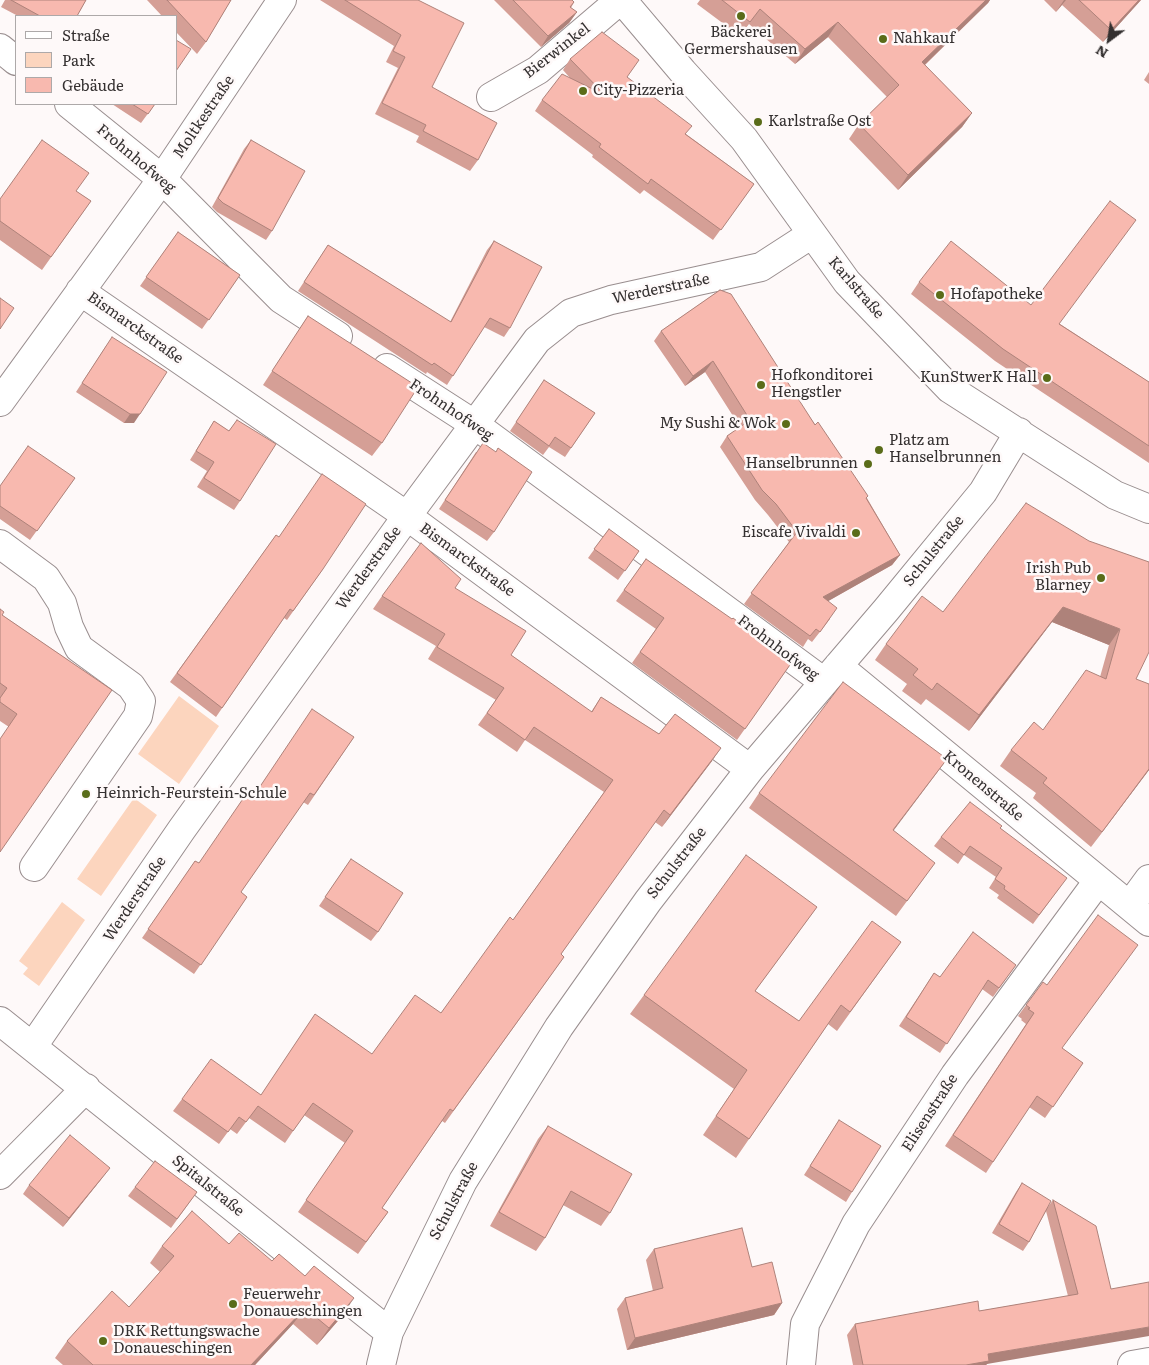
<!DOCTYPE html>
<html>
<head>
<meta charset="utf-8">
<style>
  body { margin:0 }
  #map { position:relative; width:1149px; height:1365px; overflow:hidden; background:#fef9f9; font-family:Literata,serif }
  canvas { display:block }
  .legend { position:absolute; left:15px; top:15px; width:162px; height:90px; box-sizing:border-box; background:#fef9f9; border:1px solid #ada9a9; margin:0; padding:6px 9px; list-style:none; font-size:15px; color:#343030 }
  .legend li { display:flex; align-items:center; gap:10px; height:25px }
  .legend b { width:25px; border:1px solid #ada9a9 }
  .north { position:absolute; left:1084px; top:15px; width:50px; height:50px; -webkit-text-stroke:4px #fef9f9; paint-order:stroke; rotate:211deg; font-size:14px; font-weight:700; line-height:20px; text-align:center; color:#343030 }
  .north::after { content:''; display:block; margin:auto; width:18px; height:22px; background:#343030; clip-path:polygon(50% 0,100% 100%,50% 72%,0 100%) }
</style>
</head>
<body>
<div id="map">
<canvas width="1149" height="1365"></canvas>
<ul class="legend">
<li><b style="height:6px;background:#fff"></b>Straße</li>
<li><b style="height:14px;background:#fcd5be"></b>Park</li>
<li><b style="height:14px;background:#f8b9af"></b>Gebäude</li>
</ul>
<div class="north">N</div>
</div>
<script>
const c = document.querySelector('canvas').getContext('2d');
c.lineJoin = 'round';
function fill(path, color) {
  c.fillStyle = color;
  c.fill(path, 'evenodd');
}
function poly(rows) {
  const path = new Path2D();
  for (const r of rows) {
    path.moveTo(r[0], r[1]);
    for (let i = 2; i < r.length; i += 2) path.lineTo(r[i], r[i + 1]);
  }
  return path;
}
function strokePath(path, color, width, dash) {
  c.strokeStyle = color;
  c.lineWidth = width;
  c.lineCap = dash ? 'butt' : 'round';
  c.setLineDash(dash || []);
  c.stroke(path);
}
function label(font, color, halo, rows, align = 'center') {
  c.font = font + ' Literata,serif';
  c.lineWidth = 5;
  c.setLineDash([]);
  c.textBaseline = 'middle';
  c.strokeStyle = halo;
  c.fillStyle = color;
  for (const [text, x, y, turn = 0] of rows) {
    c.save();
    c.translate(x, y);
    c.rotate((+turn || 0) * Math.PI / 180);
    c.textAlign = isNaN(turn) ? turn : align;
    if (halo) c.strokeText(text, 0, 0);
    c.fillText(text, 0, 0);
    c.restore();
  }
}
fill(poly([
  [179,696,219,726,179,784,138,754],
  [134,798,157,815,101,896,77,879],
  [62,902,85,920,39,986,23,974,28,968,19,961]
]), '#fcd5be');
const minor = poly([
  [622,0,683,72,744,139,847,282,950,389,1115,495,1149,509],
  [0,48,16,61],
  [491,97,538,70,620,0],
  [69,104,162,179,281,299,338,336],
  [80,291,407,516,750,769],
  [387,368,474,424,824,682],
  [0,402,162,179,282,0],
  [0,544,46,578,62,603,69,627,79,648,131,686,141,701,138,716,34,867],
  [838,666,1149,922],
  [1130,905,1149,879],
  [0,1021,389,1332],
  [33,1046,182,829,407,516,537,340,571,313,611,300,761,267,812,234],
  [0,1175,86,1088],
  [381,1365,389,1332,463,1181,559,1027,648,901,750,769,886,610,983,492,1019,432],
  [801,1365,805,1324,856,1224,955,1075,1098,881],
  [1132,1365,1149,1362]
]);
strokePath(minor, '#998e8f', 30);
strokePath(minor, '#fff', 28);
fill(poly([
  [5,0,86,0,77,16,18,16,1,7],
  [147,0,231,0,206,42,197,54,176,32,176,16,162,16],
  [320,0,418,0,432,87,478,160,470,171,416,142,419,136,375,114,398,68,386,62,394,46],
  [494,0,572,0,574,2,571,8,577,12,569,23,541,47],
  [700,0,990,0,988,3,925,65,972,113,962,127,898,190,849,139,859,124,887,97,828,37,795,64,749,24,740,36,697,4],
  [1044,0,1141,0,1103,42,1062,5,1056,12],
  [570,59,627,77,686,134,754,184,713,240,644,190,640,194,592,157,593,155,535,111,542,100,570,78,563,70],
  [1149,72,1149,84,1144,80],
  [112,104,155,104,141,123],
  [251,140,272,231,266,240,217,212,212,207,244,149],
  [76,191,91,201,42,270,0,240,0,199],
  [178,232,240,275,202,329,140,286],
  [494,241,510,328,504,337,484,327,447,385,427,372,426,374,298,291,328,245,450,322,487,250],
  [919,282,1031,305,1149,382,1149,463,995,361,911,294],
  [720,290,867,498,900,555,892,565,828,601,830,619,812,642,808,639,803,647,744,604,789,542,768,515,755,500,720,447,727,436,740,427,705,372,685,386,654,341,661,331],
  [308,316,382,443,372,456,263,385],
  [106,346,134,423,124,423,76,392],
  [544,380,595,413,565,457,549,447,543,455,510,431],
  [237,420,240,501,234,510,197,487,207,471,190,460,214,421,229,431],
  [476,452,496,452,494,532,487,541,439,509],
  [75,478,30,540,0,519,0,486],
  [609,529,639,551,618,580,588,558],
  [276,535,323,569,287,620,284,618,216,717,170,682],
  [1089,541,1136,679,1149,770,1091,847,1033,798,1036,793,1000,766,1011,750,1043,730,1100,677,1109,645,1052,622,969,731,926,699,921,705,902,691,907,684,875,660,886,644,943,612],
  [646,559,792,662,737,740,632,663,656,629,616,601],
  [455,588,511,655,591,712,601,697,659,734,712,761,662,827,655,822,561,954,564,957,445,1123,442,1121,382,1208,388,1212,358,1254,298,1212,345,1143,304,1115,285,1143,249,1118,237,1134,230,1129,219,1144,173,1111,182,1099,260,1095,372,1054,441,1013,513,920,604,792,525,740,517,752,478,725,496,700,428,659,436,646,373,609,382,596],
  [0,609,2,615,112,690,9,727,0,721],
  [354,737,308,805,303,802,241,892,247,897,194,974,142,938,195,861,199,863,255,794],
  [947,759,893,830,924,878,896,916,749,808,759,793],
  [1000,828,1060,887,1033,924,997,898,999,895,989,888,996,877,964,855,958,864,934,846,941,837],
  [351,859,378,932,371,941,319,906],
  [817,907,755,991,799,1021,901,942,837,1031,828,1024,736,1158,703,1135,734,1089,630,1014,644,995],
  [1016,965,993,997,982,989,940,1053,899,1026,934,973,940,977],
  [1043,982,1062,1048,1083,1063,1045,1118,1029,1107,986,1173,945,1146,1026,1024,1021,1020,1022,1019,1018,1016],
  [839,1120,852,1192,846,1202,804,1175],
  [548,1126,610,1213,601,1226,563,1205,545,1238,536,1251,490,1226,538,1139],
  [103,1177,63,1227,23,1194,29,1185],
  [1022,1183,1047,1208,1053,1200,1111,1289,987,1364,986,1365,853,1365,847,1335,855,1324,979,1311,1068,1296,1046,1211,1029,1242,1023,1251,992,1233,1016,1192],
  [135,1187,197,1192,171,1228,128,1196],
  [229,1244,272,1261,343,1315,317,1345,293,1324,255,1365,63,1365,55,1358,67,1341,129,1307,160,1272,150,1263,162,1246],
  [654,1249,752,1267,782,1303,774,1315,627,1350,617,1309,625,1298,653,1291,646,1260]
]), '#d59f96');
fill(poly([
  [986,0,990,0,988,3,912,77,922,62],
  [1064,0,1066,0,1056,12],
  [1139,0,1141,0,1103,42,1111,30],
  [577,12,569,23,541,47,548,36],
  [838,22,828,37,795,64,805,49],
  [972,113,962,127,898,190,908,175],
  [713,361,705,372,685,386,693,376],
  [130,414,140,414,134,423,124,423],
  [900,555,892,565,816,608,823,597],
  [1063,607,1120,629,1109,645,1052,622,969,731,979,715],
  [721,748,712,761,662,827,670,815],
  [947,759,936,774,882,846,893,830],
  [1149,769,1149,770,1091,847,1102,832],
  [110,1168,103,1177,63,1227,69,1218],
  [354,1298,343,1315,317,1345,329,1328],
  [782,1303,774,1315,627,1350,635,1338],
  [305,1308,293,1324,255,1365,251,1365],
  [1149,1327,1149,1336,987,1364,986,1365,966,1365,988,1354]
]), '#ae827a');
const building = poly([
  [11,0,86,0,77,16,40,16,11,0],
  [167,0,231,0,206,42,167,0],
  [345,0,418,0,464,23,432,87,497,123,478,160,423,131,426,125,382,103,405,57,393,51,401,35,345,0],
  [513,0,572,0,574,2,570,7,577,12,548,36,513,0],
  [722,0,986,0,922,62,972,113,908,175,859,124,899,85,838,22,805,49,760,9,750,22,722,0],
  [1079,0,1139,0,1111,30,1079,0],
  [602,32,639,60,627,77,692,126,685,134,754,184,721,230,651,179,648,184,599,147,601,144,542,100,562,74,605,95,570,59,602,32],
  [176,40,191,49,176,71,176,40],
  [132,104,155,104,148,114,132,104],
  [42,140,89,173,76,191,91,201,51,257,0,221,0,199,42,140],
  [251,140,305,171,272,231,223,203,218,198,251,140],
  [1110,201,1136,220,1059,324,1149,382,1149,446,1003,349,919,282,951,241,1031,305,1110,201],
  [178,232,240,275,209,320,146,277,178,232],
  [494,241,542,267,510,328,490,318,453,376,434,363,432,365,304,282,328,245,451,322,494,241],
  [720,290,731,294,815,425,818,422,868,496,866,498,900,555,823,597,837,608,820,632,816,629,810,636,751,593,797,532,776,504,762,490,727,436,750,420,713,361,693,376,661,331,720,290],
  [0,298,14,308,0,329,0,298],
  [308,316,418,387,382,443,272,371,308,316],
  [112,337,167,372,140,414,130,414,82,383,112,337],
  [544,380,595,413,571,448,555,437,549,446,516,422,544,380],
  [237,420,276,444,240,501,204,478,214,462,196,451,214,421,229,431,237,420],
  [483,443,496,452,498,448,532,472,494,532,445,500,483,443],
  [28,446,75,478,37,531,0,506,0,486,28,446],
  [322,474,366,504,323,569,293,611,290,609,222,708,177,673,276,535,279,537,322,474],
  [1026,503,1089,541,1149,562,1149,652,1136,679,1149,684,1149,769,1102,832,1043,783,1047,778,1011,750,1034,722,1043,730,1086,670,1106,679,1120,629,1063,607,979,715,937,683,932,690,913,675,918,669,886,644,922,596,943,612,1026,503],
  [609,529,639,551,625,571,594,549,609,529],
  [421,543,461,579,455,588,526,631,511,655,592,712,601,697,659,734,675,714,721,748,670,815,664,810,561,954,564,957,453,1111,450,1109,382,1208,388,1212,366,1242,306,1200,353,1131,313,1103,293,1131,258,1106,246,1122,239,1117,228,1132,182,1099,211,1059,261,1095,315,1014,372,1054,415,995,441,1013,510,917,513,920,613,780,534,727,525,740,487,713,504,688,437,647,445,634,382,596,421,543],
  [646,559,732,619,733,618,792,662,745,729,640,652,664,618,624,590,646,559],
  [0,609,4,612,2,615,112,690,0,852,0,739,17,714,0,702,0,698,7,688,0,683,0,609],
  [843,682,947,759,893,830,935,863,907,901,759,793,843,682],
  [312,709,354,737,314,795,310,793,241,892,247,897,201,965,148,929,195,861,199,863,249,790,255,794,312,709],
  [970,802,1002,826,1000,828,1067,878,1039,915,1004,889,1005,886,995,879,1002,868,970,846,964,855,941,837,970,802],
  [746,855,817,907,755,991,799,1021,872,921,901,942,850,1012,841,1005,749,1139,716,1116,747,1070,644,995,746,855],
  [351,859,403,893,378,932,325,897,351,859],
  [1098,915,1138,945,1062,1048,1083,1063,1053,1107,1037,1096,993,1162,953,1135,1034,1013,1028,1009,1030,1008,1026,1005,1043,982,1047,985,1098,915],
  [973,932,1016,965,999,988,988,980,947,1044,906,1017,934,973,940,977,973,932],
  [839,1120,881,1146,852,1192,810,1166,839,1120],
  [548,1126,632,1174,610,1213,571,1191,545,1238,499,1212,548,1126],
  [70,1135,110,1168,69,1218,29,1185,70,1135],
  [155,1161,197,1192,177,1219,135,1187,155,1161],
  [1022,1183,1051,1201,1029,1242,999,1224,1022,1183],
  [1053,1200,1096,1226,1111,1289,1149,1282,1149,1327,988,1354,989,1361,966,1365,863,1365,855,1324,978,1301,979,1311,1078,1294,1053,1200],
  [192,1211,229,1244,239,1233,272,1261,279,1254,305,1276,314,1266,354,1298,329,1328,305,1308,251,1365,93,1365,67,1341,112,1291,129,1307,174,1256,162,1246,192,1211],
  [742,1228,752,1267,772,1262,782,1303,635,1338,625,1298,663,1288,654,1249,742,1228]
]);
fill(building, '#f8b9af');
strokePath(building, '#ae827a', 1);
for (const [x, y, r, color] of [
  [741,16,5,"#5a6c19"],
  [883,39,5,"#5a6c19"],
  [583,91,5,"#5a6c19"],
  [758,122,5,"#5a6c19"],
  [940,295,5,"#5a6c19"],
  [1047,378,5,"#5a6c19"],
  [761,385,5,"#5a6c19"],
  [786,424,5,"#5a6c19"],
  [879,450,5,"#5a6c19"],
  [868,464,5,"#5a6c19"],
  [856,533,5,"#5a6c19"],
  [1101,578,5,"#5a6c19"],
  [86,794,5,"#5a6c19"],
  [233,1304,5,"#5a6c19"],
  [103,1341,5,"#5a6c19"]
]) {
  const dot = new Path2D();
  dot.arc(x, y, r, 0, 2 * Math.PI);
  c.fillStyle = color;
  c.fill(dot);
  strokePath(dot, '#fef9f9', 2);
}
label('15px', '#343030', '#fef9f9', [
  ["Bäckerei",741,33,"center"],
  ["Germershausen",741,50,"center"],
  ["Nahkauf",893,39],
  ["City-Pizzeria",593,91],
  ["Karlstraße Ost",768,122],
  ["Hofapotheke",950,295],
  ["Hofkonditorei",771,376],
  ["Hengstler",771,393],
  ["KunStwerK Hall",1037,378,"right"],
  ["My Sushi & Wok",776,424,"right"],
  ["Platz am",889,441],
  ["Hanselbrunnen",889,458],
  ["Hanselbrunnen",858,464,"right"],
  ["Eiscafe Vivaldi",846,533,"right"],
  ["Irish Pub",1091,569,"right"],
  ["Blarney",1091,586,"right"],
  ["Heinrich-Feurstein-Schule",96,794],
  ["Feuerwehr",243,1295],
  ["Donaueschingen",243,1312],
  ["DRK Rettungswache",113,1332],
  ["Donaueschingen",113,1349]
], 'left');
label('15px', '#343030', '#fef9f9', [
  ["Bierwinkel",557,51,-38],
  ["Moltkestraße",204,117,-56],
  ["Frohnhofweg",136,159,40],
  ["Karlstraße",856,288,49],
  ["Werderstraße",661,289,-12],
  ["Bismarckstraße",135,328,35],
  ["Frohnhofweg",451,410,34],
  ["Schulstraße",934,551,-51],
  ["Bismarckstraße",467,560,36],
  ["Werderstraße",369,568,-54],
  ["Frohnhofweg",778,648,37],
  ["Kronenstraße",983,786,40],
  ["Schulstraße",677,863,-52],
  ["Werderstraße",135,899,-56],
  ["Elisenstraße",930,1113,-57],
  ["Spitalstraße",208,1186,39],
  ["Schulstraße",454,1201,-62]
]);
</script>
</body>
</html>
